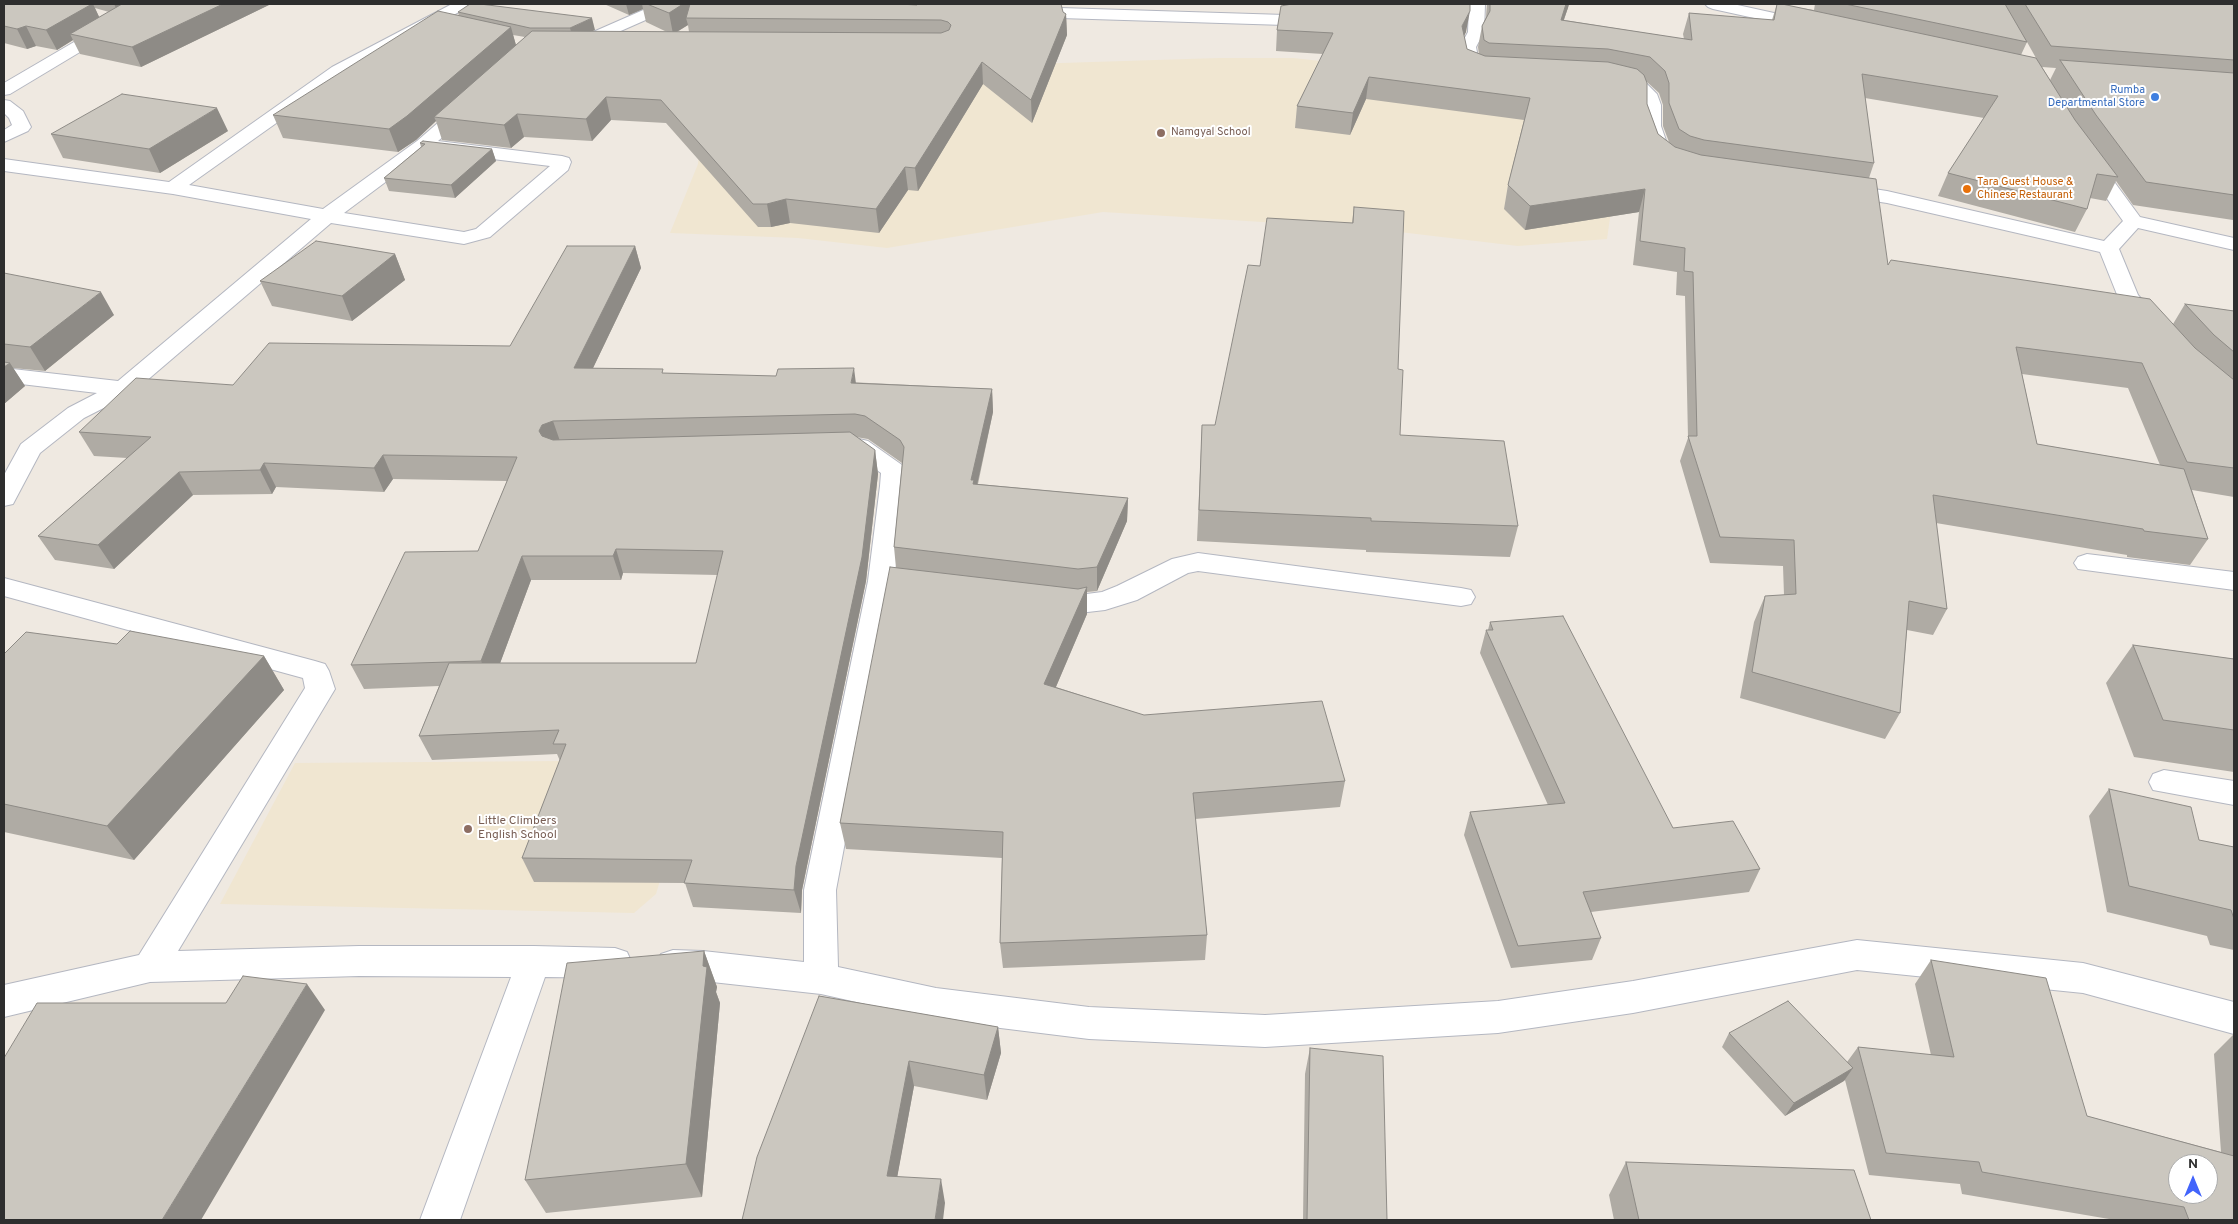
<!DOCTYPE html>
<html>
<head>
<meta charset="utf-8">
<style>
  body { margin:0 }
  #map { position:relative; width:2238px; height:1224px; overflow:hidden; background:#efe9e1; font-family:Overpass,sans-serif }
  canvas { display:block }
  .frame { position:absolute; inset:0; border:5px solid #2e2e2e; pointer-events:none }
  .north { position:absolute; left:2168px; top:1154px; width:50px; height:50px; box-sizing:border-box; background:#fff; border:1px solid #ababab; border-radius:50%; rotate:0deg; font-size:14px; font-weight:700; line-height:20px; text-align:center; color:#2e2e2e }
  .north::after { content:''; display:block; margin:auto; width:18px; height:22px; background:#4264fb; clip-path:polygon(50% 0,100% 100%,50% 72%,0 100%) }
</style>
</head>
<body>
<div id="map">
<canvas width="2238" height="1224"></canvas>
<div class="frame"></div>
<div class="north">N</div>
</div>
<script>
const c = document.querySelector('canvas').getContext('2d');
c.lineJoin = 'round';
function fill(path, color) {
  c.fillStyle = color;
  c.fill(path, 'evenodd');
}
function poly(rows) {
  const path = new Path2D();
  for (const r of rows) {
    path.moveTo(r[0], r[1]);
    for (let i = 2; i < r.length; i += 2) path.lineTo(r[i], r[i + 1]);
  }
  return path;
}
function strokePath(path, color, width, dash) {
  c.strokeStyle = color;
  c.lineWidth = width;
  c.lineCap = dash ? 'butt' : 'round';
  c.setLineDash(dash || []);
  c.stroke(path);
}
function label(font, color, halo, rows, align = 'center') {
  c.font = font + ' Overpass,sans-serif';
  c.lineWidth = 4;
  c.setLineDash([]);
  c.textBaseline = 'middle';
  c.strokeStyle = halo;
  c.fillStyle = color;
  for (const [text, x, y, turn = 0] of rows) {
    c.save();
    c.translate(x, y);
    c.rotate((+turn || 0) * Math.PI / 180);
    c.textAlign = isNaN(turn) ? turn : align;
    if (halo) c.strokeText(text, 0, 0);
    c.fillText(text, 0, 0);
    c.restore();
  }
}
fill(poly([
  [706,51,998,65,1219,58,1293,58,1635,95,1616,176,1607,239,1518,246,1374,229,1103,212,887,248,798,238,670,233,698,164],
  [562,761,695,763,656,894,634,913,220,904,295,763]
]), '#f0e6d1');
const street = poly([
  [139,4,158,4,155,7,10,94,4,95,4,83,139,4],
  [452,4,471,4,468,7,344,75,189,185,323,209,417,141,462,102,468,101,474,102,477,106,474,110,438,141,562,156,569,158,571,162,568,170,490,237,464,244,331,223,131,394,84,418,40,453,13,504,4,506,4,475,21,444,68,408,97,393,4,382,4,368,118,381,311,219,173,194,4,171,4,159,169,182,332,67,452,4],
  [427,151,550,166,476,229,464,232,344,213,427,151],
  [657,4,678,4,675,7,580,49,568,49,566,46,568,43,657,4],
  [1301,4,1318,4,1303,20,1285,25,1028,17,1022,15,1020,12,1022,9,1028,7,1285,15,1291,14,1301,4],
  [1469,4,1485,4,1484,32,1476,47,1479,63,1496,67,1498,71,1496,75,1476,75,1465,70,1463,66,1460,47,1468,32,1469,4],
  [1705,4,1733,4,1815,22,1817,25,1815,28,1809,30,1713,9,1708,7,1705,4],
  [1613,74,1644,81,1657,94,1661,105,1661,126,1670,152,1668,156,1661,158,1654,156,1652,152,1643,126,1643,105,1640,96,1632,89,1607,83,1604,79,1607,75,1613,74],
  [4,100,10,101,23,111,31,127,28,131,4,142,4,130,12,125,9,118,4,113,4,100],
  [2089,155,2096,157,2140,217,2234,238,2234,250,2138,228,2119,249,2138,295,2162,323,2159,328,2151,330,2143,328,2120,302,2100,252,1887,203,1841,196,1834,194,1831,190,1834,186,1841,184,1887,191,2104,241,2123,221,2080,161,2082,157,2089,155],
  [859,439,868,441,902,465,905,470,906,486,894,581,836,890,838,967,936,988,1089,1007,1265,1015,1498,1001,1633,981,1857,940,2083,963,2234,1002,2234,1034,2083,993,1857,970,1633,1013,1498,1033,1265,1047,1089,1039,936,1020,821,994,703,981,673,980,661,976,656,965,661,954,673,950,703,951,804,962,804,890,868,581,880,486,881,473,854,454,834,452,831,447,834,442,859,439],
  [1198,553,1461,588,1471,590,1475,597,1471,604,1461,606,1198,571,1188,573,1137,600,1105,610,1079,613,1051,610,1041,608,1037,601,1041,594,1051,592,1079,595,1102,592,1117,586,1172,559,1198,553],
  [2087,554,2234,572,2234,590,2078,569,2074,563,2078,557,2087,554],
  [4,578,315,661,325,664,329,671,335,689,178,951,359,946,534,946,615,948,627,952,632,963,627,974,615,978,545,977,460,1220,420,1220,511,977,359,976,150,982,4,1017,4,985,139,955,305,688,303,678,4,596,4,578],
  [2164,770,2234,781,2234,805,2153,790,2149,782,2153,774,2164,770]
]);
strokePath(street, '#b4b7c1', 2);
fill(street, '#fff');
fill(poly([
  [4,4,271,4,141,67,80,54,73,40,57,50,36,46,27,49,4,43],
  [95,8,109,12,99,17],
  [604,4,899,4,1063,12,1066,14,1067,35,1032,123,983,84,918,191,908,190,879,233,790,223,771,227,758,227,666,123,611,120,592,141,524,137,511,148,442,140,436,121,416,140,398,152,283,138,273,115,459,16,458,12,595,30,590,32,667,32,646,22,643,9,629,15],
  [688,25,689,32,677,32],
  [513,35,525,37,516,45],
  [1487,4,1569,4,1564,20,1684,39,1683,34,1689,13,1772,20,1777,4,1814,10,1815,4,2234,4,2234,223,2233,220,2133,205,2116,181,2106,201,2090,198,2087,209,2075,232,1938,196,1948,173,1984,118,1865,98,1874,163,1869,178,1888,265,2173,324,2185,304,2234,311,2234,497,2192,490,2208,539,2190,565,2127,557,2127,555,1936,523,1947,609,1933,635,1907,630,1900,713,1885,739,1740,698,1754,622,1765,596,1784,595,1783,566,1710,563,1680,461,1688,438,1685,296,1676,295,1677,272,1633,265,1639,212,1525,230,1504,209,1508,185,1524,120,1366,99,1350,135,1295,128,1297,106,1323,54,1276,51,1277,30,1283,6,1466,32,1464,36,1467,49,1479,54,1478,47,1482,26,1486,17],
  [2027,42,2036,58,2021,55],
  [2042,67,2056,68,2050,80],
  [1646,81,1659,93,1663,105,1663,126,1669,142,1658,134,1647,104],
  [2022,374,2128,388,2160,465,2037,444],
  [228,131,160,173,63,158,51,134],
  [420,143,492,149,496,161,455,198,389,191,384,178,421,147],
  [1354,207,1398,369,1400,435,1518,526,1510,557,1366,552,1366,550,1197,541,1202,425,1215,425,1260,266,1352,223],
  [635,246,641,268,593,368,664,373,992,389,993,412,978,484,1128,498,1127,521,1097,591,1087,592,1087,614,1056,687,1345,781,1340,807,1195,819,1207,935,1205,960,1003,968,1000,943,1002,858,846,849,840,823,896,568,894,547,902,463,868,439,856,437,875,450,878,474,866,581,802,890,801,913,693,907,685,883,534,882,522,858,560,761,557,754,432,760,419,736,439,686,364,689,351,665,478,551,507,481,393,479,384,492,276,487,272,494,193,495,114,569,55,560,38,536,127,458,94,456,79,432,233,385,510,346],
  [623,573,718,575,696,663,500,663,531,580,621,580],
  [395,254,405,280,352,321,272,306,260,281],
  [4,273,114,315,45,371,13,368,25,386,4,404],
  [1490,622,1673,828,1760,869,1749,892,1591,912,1601,938,1592,960,1511,968,1464,835,1470,812,1548,805,1480,653,1486,630,1488,630],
  [117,644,264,656,284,690,134,860,4,832,4,654],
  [2133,645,2234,659,2234,772,2134,757,2106,683],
  [2109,789,2199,840,2234,847,2234,950,2210,945,2207,936,2107,912,2089,816],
  [704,951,717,987,716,992,720,1003,702,1197,546,1213,525,1180],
  [1931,960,2087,1116,2221,1152,2214,1054,2234,1034,2234,1220,2115,1220,1962,1194,1960,1184,1869,1175,1845,1080,1785,1116,1722,1047,1729,1033,1847,1062,1858,1047,1931,1055,1915,984],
  [819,996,998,1027,1001,1053,987,1100,914,1086,897,1177,945,1203,742,1220],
  [1310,1048,1387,1220,1303,1220,1305,1074],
  [1626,1162,1871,1220,1614,1220,1609,1195]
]), '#afaba4');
fill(poly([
  [92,4,93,4,102,23,70,34,73,40,57,50,46,30],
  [114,4,136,4,119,14],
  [223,4,271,4,141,67,132,47],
  [626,4,642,4,643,9,629,15],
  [683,4,693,4,686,18,688,25,673,34,669,13],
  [1566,4,1569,4,1568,8,1556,41,1561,20],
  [1470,11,1466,32,1458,47,1462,26],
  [1066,14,1067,35,1032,123,1031,100],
  [592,18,595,30,573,39,570,28],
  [26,26,36,46,27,49,17,29],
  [511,27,517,49,434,117,436,121,416,140,398,152,389,129],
  [982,62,983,84,918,191,915,168],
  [1369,77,1366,99,1350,135,1353,113],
  [606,97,611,120,592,141,586,119],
  [217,108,228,131,160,173,149,149],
  [517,114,524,137,511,148,504,125],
  [492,149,496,161,455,198,451,185],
  [905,167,908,190,879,233,876,209],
  [1645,189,1639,212,1525,230,1530,206],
  [786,199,790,223,771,227,767,204],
  [635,246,641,268,582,391,574,368],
  [395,254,405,280,352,321,342,296],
  [101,292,114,315,45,371,30,347],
  [10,363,25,386,4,404,4,367],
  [854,368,857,392,851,383],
  [992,389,993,412,975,494,971,480],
  [553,421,561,444,550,448,539,431,542,425],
  [875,450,878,474,866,581,802,890,801,913,794,890,796,866],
  [383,455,393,479,384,492,374,468],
  [264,463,276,487,272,494,260,470],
  [179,472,193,495,114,569,98,545],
  [1128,498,1127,521,1097,591,1097,567],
  [616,549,623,573,621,580,613,556],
  [522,556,531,580,492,685,481,661],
  [1087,587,1087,614,1046,710,1044,684],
  [264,656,284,690,134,860,107,826],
  [704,951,717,987,716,992,720,1003,702,1197,686,1164],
  [307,984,325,1010,201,1220,162,1220],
  [998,1027,1001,1053,987,1100,984,1075],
  [909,1061,914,1086,893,1200,887,1176],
  [1853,1068,1844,1081,1785,1116,1794,1103],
  [941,1179,945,1203,943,1220,935,1220]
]), '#8e8b86');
const building = poly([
  [4,4,92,4,46,30,26,26,17,29,4,26,4,4],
  [122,4,223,4,132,47,70,34,122,4],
  [470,4,480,4,592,18,570,28,530,28,458,12,470,4],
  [647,4,683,4,669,13,647,4],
  [690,4,899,4,917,5,917,4,1061,4,1063,12,1066,14,1031,100,982,62,915,168,905,167,876,209,786,199,767,204,753,204,661,100,606,97,586,119,517,114,504,125,434,117,532,31,941,33,949,30,951,25,948,22,941,20,686,18,690,4],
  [1292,4,1470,4,1470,11,1462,26,1467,49,1485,56,1608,62,1637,69,1644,75,1647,83,1647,104,1658,134,1675,147,1701,155,1876,179,1888,265,1891,260,2150,299,2195,348,2234,380,2234,468,2187,462,2142,363,2016,347,2037,444,2184,469,2208,539,2144,531,2143,529,1933,495,1947,609,1909,601,1900,713,1752,672,1765,596,1796,594,1794,540,1720,537,1688,436,1697,436,1693,272,1684,271,1685,248,1640,241,1645,189,1530,206,1508,185,1530,98,1369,77,1353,113,1297,106,1333,33,1277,30,1281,6,1292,4],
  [1490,4,1566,4,1561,20,1692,40,1689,13,1774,20,1777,4,1782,4,2036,58,2075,120,2118,177,2097,174,2087,209,1948,173,1998,96,1862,74,1874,163,1704,140,1690,136,1679,129,1669,103,1669,83,1665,71,1650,57,1608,49,1489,43,1484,40,1482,26,1490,11,1490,4],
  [1845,4,2005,4,2027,42,1845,4],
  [2025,4,2234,4,2234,60,2051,46,2025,4],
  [438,11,511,27,407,116,389,129,273,115,438,11],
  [2060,60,2234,73,2234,195,2146,182,2096,115,2060,60],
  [122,94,217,108,149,149,51,134,122,94],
  [423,141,492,149,451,185,384,178,425,144,420,143,423,141],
  [1354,207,1404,211,1398,369,1403,370,1400,435,1504,441,1518,526,1371,521,1371,518,1199,510,1202,425,1215,425,1248,265,1260,266,1267,218,1353,223,1354,207],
  [316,241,395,254,342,296,260,281,316,241],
  [567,246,635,246,574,368,663,369,662,373,776,376,778,369,854,368,851,383,992,389,971,480,974,480,973,484,1128,498,1097,567,1078,569,894,547,904,447,900,440,865,416,855,414,553,421,542,425,539,431,542,436,553,440,850,432,875,450,862,557,796,866,794,890,684,883,692,860,522,858,566,744,553,744,559,730,419,736,449,663,696,663,723,551,616,549,613,556,522,556,481,661,351,665,405,552,478,551,517,457,383,455,374,468,264,463,260,470,179,472,98,545,38,536,151,437,79,432,136,378,233,385,269,343,510,346,567,246],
  [4,273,101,292,30,347,4,344,4,273],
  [2185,304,2234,311,2234,352,2214,335,2185,304],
  [4,362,10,363,4,367,4,362],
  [890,567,1078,589,1087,587,1044,684,1144,715,1322,701,1345,781,1193,793,1207,935,1000,943,1003,832,840,823,890,567],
  [1563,616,1673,828,1733,821,1760,869,1583,892,1601,938,1518,946,1470,812,1565,803,1486,630,1493,630,1490,622,1563,616],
  [130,631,264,656,107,826,4,804,4,654,26,632,117,644,130,631],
  [2133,645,2234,659,2234,730,2163,720,2133,645],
  [2109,789,2191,807,2199,840,2234,847,2234,919,2231,910,2129,886,2109,789],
  [704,951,703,966,707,967,686,1164,525,1180,567,963,704,951],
  [1931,960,2046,978,2087,1116,2234,1156,2234,1220,2189,1220,2184,1207,1982,1172,1979,1162,1886,1153,1858,1047,1954,1057,1931,960],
  [2178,1164,2208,1164,2208,1194,2178,1194,2178,1164],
  [243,976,307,984,162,1220,4,1220,4,1058,37,1003,226,1003,243,976],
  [819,996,998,1027,984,1075,909,1061,887,1176,941,1179,935,1220,742,1220,757,1157,819,996],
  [1788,1001,1853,1068,1794,1103,1729,1033,1788,1001],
  [1310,1048,1383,1056,1387,1220,1307,1220,1310,1048],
  [1626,1162,1854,1170,1871,1220,1639,1220,1626,1162]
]);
fill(building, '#cbc7bf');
strokePath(building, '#8e8b86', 1);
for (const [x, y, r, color] of [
  [2155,97,5,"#3f7fe0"],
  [1161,133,5,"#8d6e63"],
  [1967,189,5,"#e8710a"],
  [468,829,5,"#8d6e63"]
]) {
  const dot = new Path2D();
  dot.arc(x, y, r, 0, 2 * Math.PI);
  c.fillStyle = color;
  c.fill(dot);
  strokePath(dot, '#fff', 2);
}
label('11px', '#366cbe', '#fff', [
  ["Rumba",2145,91],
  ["Departmental Store",2145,104]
], 'right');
label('11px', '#785e54', '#fff', [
  ["Namgyal School",1171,133]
], 'left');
label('11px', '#c56008', '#fff', [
  ["Tara Guest House &",1977,183],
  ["Chinese Restaurant",1977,196]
], 'left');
label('12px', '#785e54', '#fff', [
  ["Little Climbers",478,822],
  ["English School",478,836]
], 'left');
</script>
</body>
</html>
